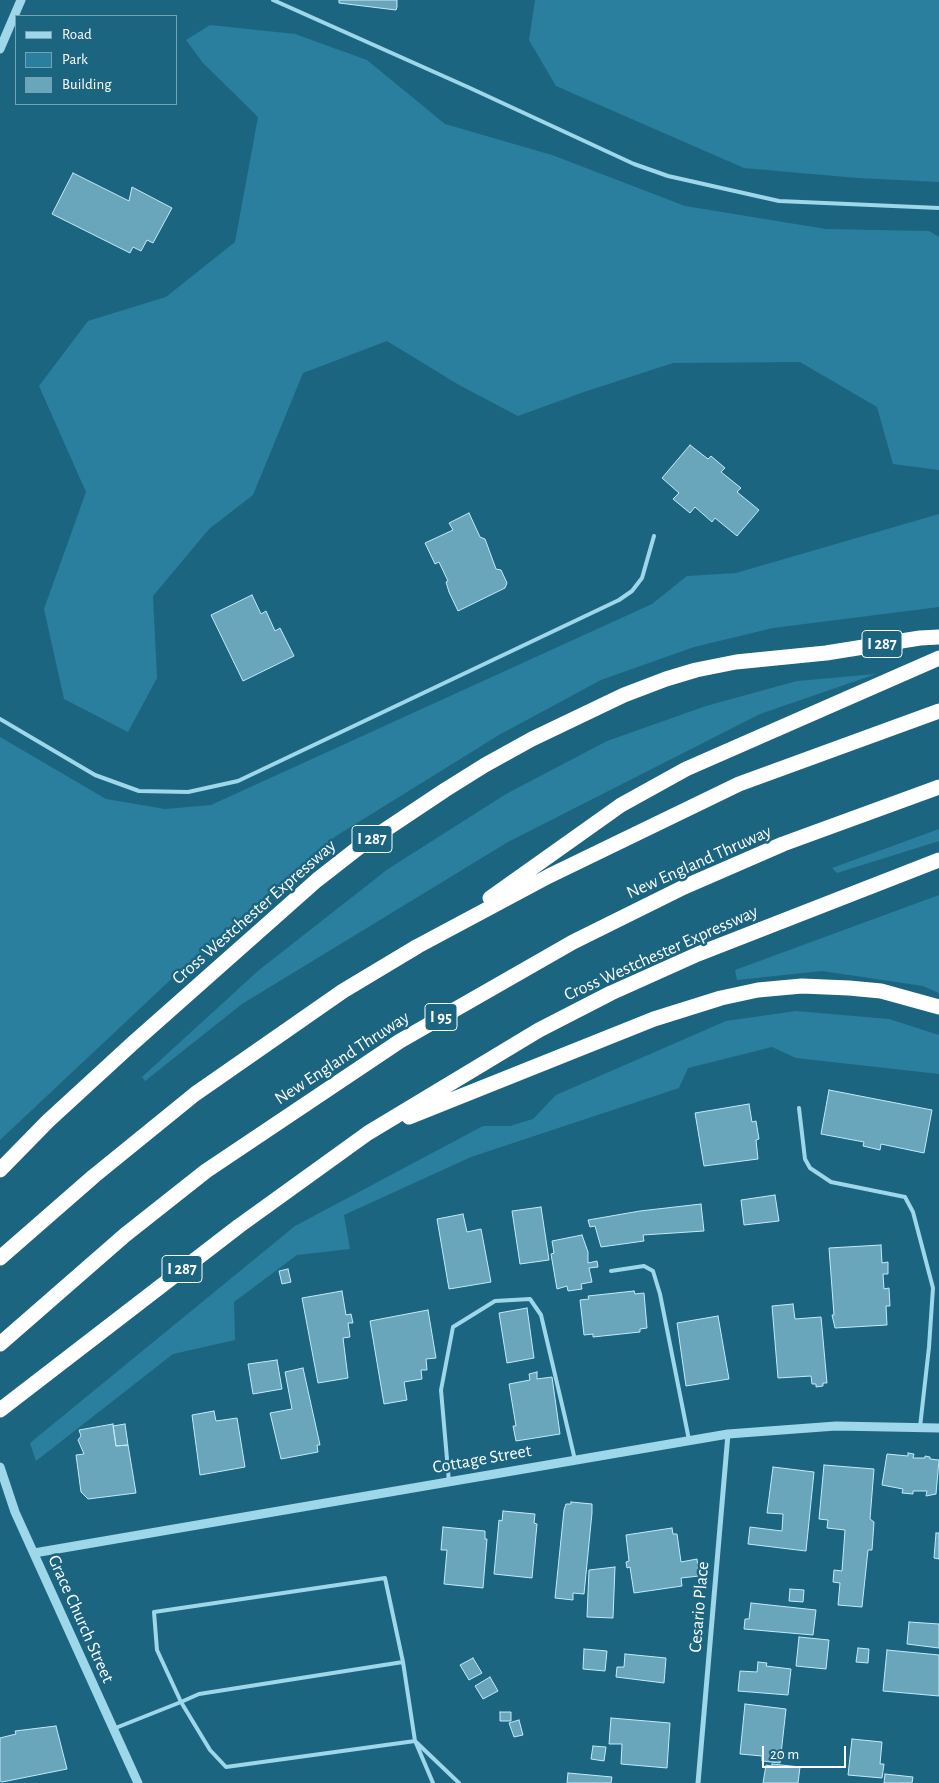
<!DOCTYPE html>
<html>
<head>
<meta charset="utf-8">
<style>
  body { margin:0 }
  #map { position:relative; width:939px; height:1783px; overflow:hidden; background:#1b6581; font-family:"Alegreya Sans",sans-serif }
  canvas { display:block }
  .legend { position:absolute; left:15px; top:15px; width:162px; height:90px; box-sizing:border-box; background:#1b6581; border:1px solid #76a3b3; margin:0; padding:6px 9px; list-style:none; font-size:15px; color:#fff }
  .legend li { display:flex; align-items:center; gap:10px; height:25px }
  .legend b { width:25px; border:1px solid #76a3b3 }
  .scale { position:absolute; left:762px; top:1746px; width:84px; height:22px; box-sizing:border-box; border:2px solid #fff; border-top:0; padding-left:6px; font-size:15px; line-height:18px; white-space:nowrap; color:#fff; -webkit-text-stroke:4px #1b6581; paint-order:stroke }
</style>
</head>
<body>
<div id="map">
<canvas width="939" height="1783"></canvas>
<ul class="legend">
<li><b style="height:6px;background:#9ed6ea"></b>Road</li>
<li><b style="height:14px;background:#2a7f9e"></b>Park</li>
<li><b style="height:14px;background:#69a6bc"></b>Building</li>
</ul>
<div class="scale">20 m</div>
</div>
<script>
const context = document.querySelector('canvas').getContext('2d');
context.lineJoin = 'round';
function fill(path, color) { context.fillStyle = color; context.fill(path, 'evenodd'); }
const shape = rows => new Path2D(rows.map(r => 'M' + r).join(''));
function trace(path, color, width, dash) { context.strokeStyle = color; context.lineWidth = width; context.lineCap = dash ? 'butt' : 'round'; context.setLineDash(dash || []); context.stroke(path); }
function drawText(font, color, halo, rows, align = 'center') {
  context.font = font + ' "Alegreya Sans",sans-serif'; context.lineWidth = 5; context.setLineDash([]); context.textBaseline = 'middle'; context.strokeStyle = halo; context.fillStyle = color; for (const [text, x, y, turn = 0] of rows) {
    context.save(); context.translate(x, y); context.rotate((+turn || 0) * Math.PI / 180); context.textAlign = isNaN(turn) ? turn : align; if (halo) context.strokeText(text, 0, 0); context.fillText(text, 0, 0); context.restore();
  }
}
const green = shape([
  [535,0,939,0,939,182,857,178,744,168,556,86,529,40],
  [210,25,295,34,367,60,445,124,552,155,685,206,826,229,929,231,939,237,939,470,893,464,877,407,800,362,673,363,584,392,518,416,459,385,387,341,303,373,253,495,209,529,153,596,157,678,128,732,64,699,44,609,86,492,39,386,88,321,166,297,235,242,258,117,203,63,186,40],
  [939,514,939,607,773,628,694,647,601,680,499,735,336,836,198,954,0,1140,0,737,106,799,165,809,211,805,652,604,687,576,736,573],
  [876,674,760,714,508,842,242,1004,145,1081,142,1077,259,970,388,869,506,794,607,741,706,706,797,681],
  [939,829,939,841,837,873,832,868],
  [939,895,939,993,923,986,822,971,737,980,735,970],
  [796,1011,889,1019,939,1035,939,1074,796,1058,772,1047,688,1068,679,1088,471,1157,344,1215,350,1249,297,1255,234,1302,235,1340,173,1354,36,1461,30,1443,295,1226,483,1126,510,1126,533,1119,556,1095,726,1021]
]);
const building = shape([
  [339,0,397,0,397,7,396,10,339,3,339,0],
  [73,173,129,201,132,187,172,208,153,243,147,240,141,251,133,247,130,253,52,214,73,173],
  [690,445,708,459,711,456,725,468,721,472,741,488,737,492,759,510,737,536,715,518,712,522,695,507,690,513,673,499,679,493,662,478,690,445],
  [469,513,480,537,485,539,496,569,501,570,507,583,505,588,458,611,449,592,446,582,448,581,439,562,435,564,425,543,453,530,449,523,469,513],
  [252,595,261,614,266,611,275,631,280,628,294,656,243,681,211,615,252,595],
  [829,1090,932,1110,924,1153,881,1144,880,1150,863,1146,864,1142,821,1134,829,1090],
  [749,1104,752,1122,756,1121,759,1139,756,1140,758,1159,704,1166,695,1113,749,1104],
  [775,1195,779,1221,744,1225,741,1200,775,1195],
  [701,1204,704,1231,643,1235,644,1241,601,1247,595,1226,590,1227,588,1220,640,1211,701,1204],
  [541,1207,549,1260,520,1264,512,1211,541,1207],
  [463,1214,467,1232,481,1229,491,1282,449,1289,437,1219,463,1214],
  [582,1235,588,1252,588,1263,597,1261,598,1267,589,1268,592,1282,581,1284,582,1289,568,1291,567,1286,557,1289,551,1254,554,1253,552,1241,582,1235],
  [881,1245,882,1263,888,1262,888,1274,883,1274,884,1289,889,1288,890,1306,886,1306,887,1325,835,1328,832,1315,834,1315,829,1248,881,1245],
  [288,1269,291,1282,282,1284,279,1271,288,1269],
  [342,1291,346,1315,351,1314,353,1323,348,1323,350,1337,343,1338,348,1378,318,1383,302,1298,342,1291],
  [634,1291,635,1294,644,1293,647,1328,640,1329,640,1332,593,1337,593,1334,584,1335,580,1300,589,1299,588,1296,634,1291],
  [793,1304,795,1319,821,1317,827,1383,823,1383,823,1386,816,1387,816,1384,812,1384,811,1376,778,1378,772,1306,793,1304],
  [527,1308,534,1358,507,1363,499,1313,527,1308],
  [428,1310,436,1358,426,1359,427,1370,421,1370,422,1379,404,1382,407,1400,384,1404,370,1321,428,1310],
  [718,1316,729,1379,686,1386,677,1323,718,1316],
  [277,1360,282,1389,253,1394,248,1364,277,1360],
  [303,1368,320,1445,317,1445,318,1452,281,1459,270,1413,292,1409,285,1372,303,1368],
  [537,1372,537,1379,552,1377,560,1434,516,1441,513,1426,516,1426,509,1384,530,1380,529,1374,537,1372],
  [214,1411,216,1421,237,1418,245,1467,200,1475,192,1415,214,1411],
  [113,1424,116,1446,128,1445,136,1493,88,1499,81,1492,76,1455,84,1454,78,1440,81,1436,79,1430,113,1424],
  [125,1424,128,1445,116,1446,113,1426,125,1424],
  [908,1453,914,1454,913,1458,925,1458,925,1456,930,1457,930,1459,939,1460,936,1494,926,1496,927,1491,913,1491,913,1494,902,1493,903,1489,882,1485,887,1454,908,1456,908,1453],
  [824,1465,874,1469,870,1519,874,1522,872,1550,868,1550,862,1607,838,1605,840,1583,833,1582,834,1570,842,1571,845,1530,827,1528,828,1520,819,1519,824,1465],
  [773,1467,814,1472,806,1551,748,1544,750,1527,782,1531,783,1514,767,1513,773,1467],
  [571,1502,592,1504,592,1513,584,1594,573,1593,573,1600,555,1598,564,1510,566,1504,571,1504,571,1502],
  [503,1511,535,1514,534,1523,537,1524,532,1578,494,1574,499,1520,502,1521,503,1511],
  [443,1527,485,1531,485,1539,487,1539,483,1588,444,1584,447,1550,441,1550,443,1527],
  [672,1528,673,1534,677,1534,681,1562,697,1559,699,1576,681,1578,682,1586,634,1593,630,1567,627,1568,626,1562,629,1561,626,1535,672,1528],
  [936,1533,939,1533,939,1559,934,1558,936,1533],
  [615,1567,613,1618,587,1617,589,1570,615,1567],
  [790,1589,804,1590,803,1602,789,1601,790,1589],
  [751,1603,816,1610,813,1635,744,1629,745,1619,749,1619,751,1603],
  [909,1622,939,1624,939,1648,907,1644,909,1622],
  [799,1637,829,1640,826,1669,796,1666,799,1637],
  [858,1648,869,1649,868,1663,856,1662,858,1648],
  [584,1649,607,1651,605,1671,583,1669,584,1649],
  [887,1650,939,1655,939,1696,883,1691,887,1650],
  [625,1654,666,1658,664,1683,616,1677,617,1667,624,1667,625,1654],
  [473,1658,482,1673,469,1680,460,1665,473,1658],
  [758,1662,767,1663,766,1666,791,1669,788,1695,738,1691,740,1671,757,1672,758,1662],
  [490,1677,498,1691,483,1699,475,1686,490,1677],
  [745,1704,786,1709,780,1763,762,1761,762,1756,740,1754,745,1704],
  [500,1712,511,1712,511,1721,500,1721,500,1712],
  [611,1718,670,1723,667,1768,621,1764,622,1744,609,1744,611,1718],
  [519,1720,523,1735,514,1737,509,1723,519,1720],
  [56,1726,67,1769,2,1782,0,1781,0,1738,16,1734,15,1731,56,1726],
  [852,1739,882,1742,880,1764,884,1764,882,1778,848,1775,852,1739],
  [593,1746,606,1747,604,1761,591,1759,593,1746],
  [772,1764,800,1767,798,1783,763,1783,766,1765,772,1766,772,1764],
  [568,1773,612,1777,611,1783,567,1783,568,1773],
  [885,1774,913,1777,912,1783,884,1783,885,1774]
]);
const service = shape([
  [273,0,470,88,634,164,668,176,779,201,939,208],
  [0,719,95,775,139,791,188,792,238,781,619,600,632,591,642,578,654,536],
  [799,1108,805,1159,810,1168,831,1182,905,1197,913,1212,933,1288,929,1347,920,1427],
  [611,1271,644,1266,653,1271,660,1294,689,1440],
  [449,1482,441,1390,453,1327,495,1301,530,1299,541,1315,575,1460],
  [113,1729,181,1702,157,1650,154,1612,385,1578,403,1662,415,1741,226,1767,210,1750,181,1702,199,1694,403,1662],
  [415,1741,459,1783],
  [416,1743,433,1783]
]);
const minor = shape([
  [698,1783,728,1434]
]);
const tertiary = shape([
  [0,49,21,0],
  [0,1467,15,1512,138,1783],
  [34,1553,728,1434,836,1426,939,1428]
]);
const motorway = shape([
  [490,898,621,805,686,769,939,658],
  [409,1117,654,1019,721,998,758,990,802,986,849,988,881,991,939,1007],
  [0,1170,48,1121,133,1043,317,880,358,848,445,790,485,765,532,739,624,695,666,679,696,670,736,662,826,653,920,638,939,637],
  [0,1258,94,1176,195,1094,343,991,418,946,549,876,739,784,939,711],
  [0,1344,125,1235,206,1171,400,1041,573,942,684,887,783,844,939,787],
  [0,1410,239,1226,368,1133,539,1030,611,993,698,954,939,860]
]);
const shields = [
  [882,644,40],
  [372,839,40],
  [441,1017,32],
  [182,1269,40]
];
const shieldNames = [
  ["I 287",882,644],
  ["I 287",372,839],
  ["I 95",441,1017],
  ["I 287",182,1269]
];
const streetNames = [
  ["New England Thruway",699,862,-24],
  ["Cross Westchester Expressway",254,912,-41],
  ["Cross Westchester Expressway",661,953,-24],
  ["New England Thruway",342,1058,-33],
  ["Cottage Street",482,1459,-10],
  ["Cesario Place",699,1607,-85],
  ["Grace Church Street",81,1619,66]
];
fill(green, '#2a7f9e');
fill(building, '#69a6bc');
trace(building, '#c3eaf8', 1);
trace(service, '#9ed6ea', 4);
trace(minor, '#9ed6ea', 5);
trace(tertiary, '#9ed6ea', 9);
trace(motorway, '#fff', 15);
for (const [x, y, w] of shields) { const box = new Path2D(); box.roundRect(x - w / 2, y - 13.5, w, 27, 4); context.fillStyle = '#1b6581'; context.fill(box); trace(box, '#fff', 1); }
drawText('bold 16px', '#fff', null, shieldNames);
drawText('18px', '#fff', '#1b6581', streetNames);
</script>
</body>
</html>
